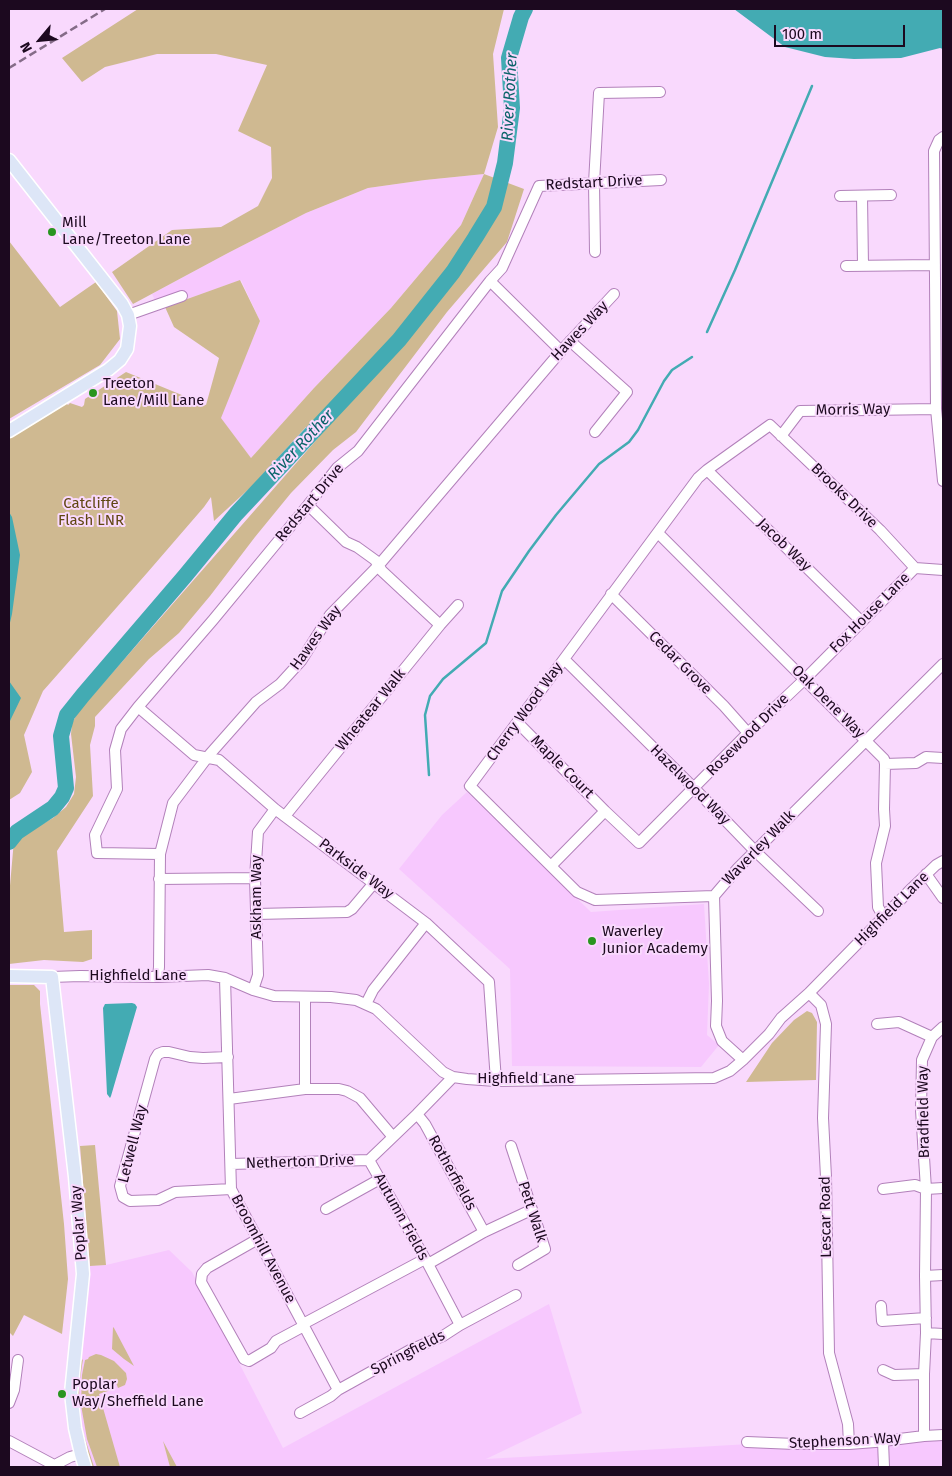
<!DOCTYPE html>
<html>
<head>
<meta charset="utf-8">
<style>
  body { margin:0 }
  #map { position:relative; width:952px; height:1476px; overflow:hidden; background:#f9d9fd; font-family:"Fira Sans",sans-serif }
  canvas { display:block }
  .frame { position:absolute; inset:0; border:10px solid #1c091f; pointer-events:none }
  .north { position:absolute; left:15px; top:15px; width:50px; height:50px; -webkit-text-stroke:4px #f9d9fd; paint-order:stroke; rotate:242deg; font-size:14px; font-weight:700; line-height:20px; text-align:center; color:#1c091f }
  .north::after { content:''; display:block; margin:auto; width:18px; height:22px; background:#1c091f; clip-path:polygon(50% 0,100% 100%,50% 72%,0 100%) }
  .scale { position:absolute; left:774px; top:25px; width:131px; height:22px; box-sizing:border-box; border:2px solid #1c091f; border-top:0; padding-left:6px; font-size:15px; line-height:18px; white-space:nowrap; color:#1c091f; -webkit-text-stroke:4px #f9d9fd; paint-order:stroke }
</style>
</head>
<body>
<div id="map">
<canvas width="952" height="1476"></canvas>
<div class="frame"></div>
<div class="north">N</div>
<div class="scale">100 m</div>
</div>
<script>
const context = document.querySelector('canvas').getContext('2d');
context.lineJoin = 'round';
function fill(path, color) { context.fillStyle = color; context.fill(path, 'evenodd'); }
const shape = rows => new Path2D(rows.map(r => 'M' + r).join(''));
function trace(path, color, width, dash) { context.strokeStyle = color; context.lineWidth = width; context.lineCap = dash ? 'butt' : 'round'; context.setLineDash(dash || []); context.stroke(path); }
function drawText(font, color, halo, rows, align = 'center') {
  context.font = font + ' "Fira Sans",sans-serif'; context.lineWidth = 4; context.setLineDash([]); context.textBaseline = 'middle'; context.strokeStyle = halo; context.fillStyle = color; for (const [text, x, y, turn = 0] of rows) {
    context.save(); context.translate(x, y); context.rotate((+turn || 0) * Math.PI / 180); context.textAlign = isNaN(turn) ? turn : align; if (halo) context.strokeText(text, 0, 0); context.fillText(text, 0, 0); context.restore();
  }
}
const built = shape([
  [484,174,461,225,391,308,314,388,251,458,220,418,260,321,241,280,159,309,152,294,228,253,306,213,368,188,425,180],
  [467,792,591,912,704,904,709,984,707,1035,719,1045,701,1067,512,1066,510,969,399,869,442,815],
  [169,1250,192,1272,283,1448,549,1304,582,1413,486,1459,943,1433,943,1467,91,1467,77,1408,80,1362,90,1266,106,1265]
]);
const green = shape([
  [138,9,504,9,493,54,498,127,484,174,524,189,507,242,447,312,356,432,333,450,291,493,255,537,210,596,179,633,149,659,95,717,95,726,90,745,93,796,57,851,64,932,92,930,92,959,83,962,44,960,9,964,9,897,14,840,53,818,66,807,74,794,76,777,71,734,72,723,78,712,319,437,306,427,252,486,214,521,211,497,204,507,147,573,43,691,24,735,32,772,20,793,9,800,9,438,66,403,68,405,70,403,82,407,84,405,85,399,126,372,206,405,219,358,174,327,165,307,240,280,260,321,221,418,251,458,314,388,391,308,461,225,484,174,425,180,368,188,306,213,228,253,133,304,112,272,172,230,221,227,258,206,272,178,271,147,238,131,267,65,216,54,157,54,105,67,82,82,62,58],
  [9,241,60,307,96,282,117,311,120,339,100,365,9,419],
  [9,985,34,985,40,991,40,1004,64,1224,68,1279,62,1334,24,1315,13,1336,9,1332],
  [807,1011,812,1013,817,1022,816,1080,746,1082,772,1043,794,1020],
  [95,1145,106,1265,90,1266,80,1146],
  [113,1327,114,1328,134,1366,124,1359,112,1349],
  [96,1354,101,1355,114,1361,126,1373,127,1379,125,1385,118,1388,115,1380,112,1380,114,1389,99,1394,120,1467,97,1467,87,1439,81,1405,82,1375,85,1360,88,1359,89,1357],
  [83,1359,79,1386,80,1415,82,1429,94,1467,91,1467,82,1439,76,1390,79,1364],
  [163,1441,177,1467,170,1467]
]);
const water = shape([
  [734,9,943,9,943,49,940,48,901,58,854,59,825,57,785,47],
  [9,512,12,517,20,555,12,614,9,627],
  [9,681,21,698,9,723],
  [132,1003,135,1004,137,1007,111,1096,110,1098,107,1094,103,1008,105,1004]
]);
const stream = shape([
  [707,332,735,270,812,86],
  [429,775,425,715,430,696,443,679,486,643,502,591,529,551,556,515,599,464,629,442,638,430,664,381,672,370,692,357]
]);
const river = shape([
  [9,842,17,832,53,808,62,797,66,788,61,736,67,715,83,695,185,576,236,514,399,340,453,272,475,238,494,207,505,163,512,108,509,58,521,17,525,9]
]);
const minor = shape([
  [943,137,939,140,934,151,936,409,943,481],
  [840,196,891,195],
  [862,196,863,266],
  [595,252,594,183,599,93,660,92],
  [846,266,935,265],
  [490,281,561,351],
  [128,315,182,296],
  [570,341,627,392,595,432],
  [781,436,800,411,936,409],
  [707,470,861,621],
  [308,505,346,542,357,547,375,560,382,571,440,625],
  [658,533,884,759,885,764,884,809,885,826,876,863,878,907,883,916],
  [611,594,724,706,748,733],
  [564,659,694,788,755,851,818,911],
  [138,707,194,755,219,760,275,809,426,923,489,982,496,1081],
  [518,723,605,811,639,843,748,733,805,679,915,568,943,570],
  [885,764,916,763,926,757,943,758],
  [285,816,440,625,458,605],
  [160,854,97,853,95,835,117,789,115,750,121,729,138,707,213,620,308,505,337,468,358,451,490,281,502,268,539,186,661,180],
  [551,866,605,811],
  [926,874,943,898],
  [159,879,255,878],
  [714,896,595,900,577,892,470,786,698,478,707,470,770,425,880,530,915,568],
  [256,914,347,912,352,909,374,883],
  [52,977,80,976,158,977,208,975,225,978,253,990,274,996,331,997,356,1000,376,1009,443,1072,453,1077,467,1079,496,1081,714,1078,730,1071,743,1060,769,1034,781,1018,809,993,912,888,936,865,943,861],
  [158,977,159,967,160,854,173,803,210,754,256,702,280,684,301,661,330,615,378,566,561,351,614,294],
  [225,978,231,1189,338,1390],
  [253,990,258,975,255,878,258,832,275,809],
  [809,993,821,1005,826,1024,823,1118,826,1177,829,1353,848,1424,849,1444],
  [366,1004,373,990,426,923],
  [877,1024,899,1022,932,1037],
  [228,1057,203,1058,190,1057,169,1052,163,1052,158,1054,155,1059,120,1186,123,1197,130,1201,158,1200,175,1192,231,1189],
  [743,1060,722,1041,716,1026,717,1001,714,896,738,868,943,664],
  [453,1077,417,1114,369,1160,428,1264,460,1325],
  [305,1089,305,997],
  [229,1099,305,1089,339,1089,347,1091,360,1098,393,1137],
  [417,1114,425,1124,484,1232],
  [511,1146,545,1249,518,1265],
  [231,1164,369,1160],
  [883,1189,915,1185,926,1189,943,1188],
  [326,1209,380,1179],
  [258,1239,207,1268,202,1274,201,1282,244,1359,249,1361,271,1348,276,1341,304,1326],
  [428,1264,484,1232,531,1210],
  [925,1276,943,1275],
  [881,1306,882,1321,926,1318],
  [303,1324,425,1259],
  [926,1333,943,1334],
  [883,1370,894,1375,924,1374],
  [9,1403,14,1390,18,1360],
  [300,1413,331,1396,338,1390,410,1350,443,1336,460,1325,516,1295],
  [924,1436,924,1374,926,1333,925,1276,926,1189,921,1110,922,1060,932,1037,943,1027],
  [9,1441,54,1465],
  [883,1441,884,1467],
  [747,1442,795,1444,849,1444,875,1442,924,1436,943,1435],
  [51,1467,70,1457,81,1454]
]);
const major = shape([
  [9,160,122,304,128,315,130,326,127,349,120,360,108,370,9,431],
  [9,976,52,977,75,1177,83,1274,71,1393,75,1428,81,1454,85,1467]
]);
const rail = shape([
  [9,68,105,9]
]);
const markers = [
  [52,232,5,"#28951f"],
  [93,393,5,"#28951f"],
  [592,941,5,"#28951f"],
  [62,1394,5,"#28951f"]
];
const streetNames = [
  ["Redstart Drive",594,183,-3],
  ["Hawes Way",580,331,-47],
  ["Morris Way",853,410,-1],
  ["Brooks Drive",844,496,44],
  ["Redstart Drive",310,503,-50],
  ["Jacob Way",784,545,44],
  ["Fox House Lane",870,613,-45],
  ["Hawes Way",316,638,-54],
  ["Cedar Grove",680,663,45],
  ["Oak Dene Way",828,702,45],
  ["Wheatear Walk",371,710,-51],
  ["Cherry Wood Way",525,712,-54],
  ["Rosewood Drive",748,735,-45],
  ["Maple Court",562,767,45],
  ["Hazelwood Way",690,785,45],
  ["Waverley Walk",759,848,-46],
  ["Parkside Way",356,869,37],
  ["Askham Way",257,897,-90],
  ["Highfield Lane",892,909,-45],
  ["Highfield Lane",138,976],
  ["Highfield Lane",526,1079],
  ["Bradfield Way",924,1112,-91],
  ["Letwell Way",133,1144,-76],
  ["Netherton Drive",300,1162,-2],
  ["Rotherfields",452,1173,61],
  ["Pett Walk",532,1212,72],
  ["Autumn Fields",401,1217,61],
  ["Lescar Road",826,1217,-91],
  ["Poplar Way",79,1223,-94],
  ["Broomhill Avenue",263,1249,62],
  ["Springfields",408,1353,-27],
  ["Stephenson Way",845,1441,-3]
];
const poiNames = [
  ["Mill",62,223],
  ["Lane/Treeton Lane",62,240],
  ["Treeton",103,384],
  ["Lane/Mill Lane",103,401],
  ["Waverley",602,932],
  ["Junior Academy",602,949],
  ["Poplar",72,1385],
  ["Way/Sheffield Lane",72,1402]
];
const parkNames = [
  ["Catcliffe",91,504],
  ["Flash LNR",91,521]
];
const waterNames = [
  ["River Rother",510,97,-87],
  ["River Rother",301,445,-47]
];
fill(built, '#f7c8fe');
fill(green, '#cfb991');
fill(water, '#43abb3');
trace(stream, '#43abb3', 2.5);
trace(river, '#43abb3', 16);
trace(minor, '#b281ba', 12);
trace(major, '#fff', 15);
trace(minor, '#fff', 10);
trace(major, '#dde6f7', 12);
trace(rail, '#856c88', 2.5, [8, 4]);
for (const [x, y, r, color] of markers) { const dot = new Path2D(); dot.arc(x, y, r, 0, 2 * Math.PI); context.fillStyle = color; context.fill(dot); trace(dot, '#f9d9fd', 2); }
drawText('15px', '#1c091f', '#f9d9fd', streetNames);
drawText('15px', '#1c091f', '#f9d9fd', poiNames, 'left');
drawText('15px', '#604713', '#f9d9fd', parkNames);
drawText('italic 16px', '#0a6369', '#f9d9fd', waterNames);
</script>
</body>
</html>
